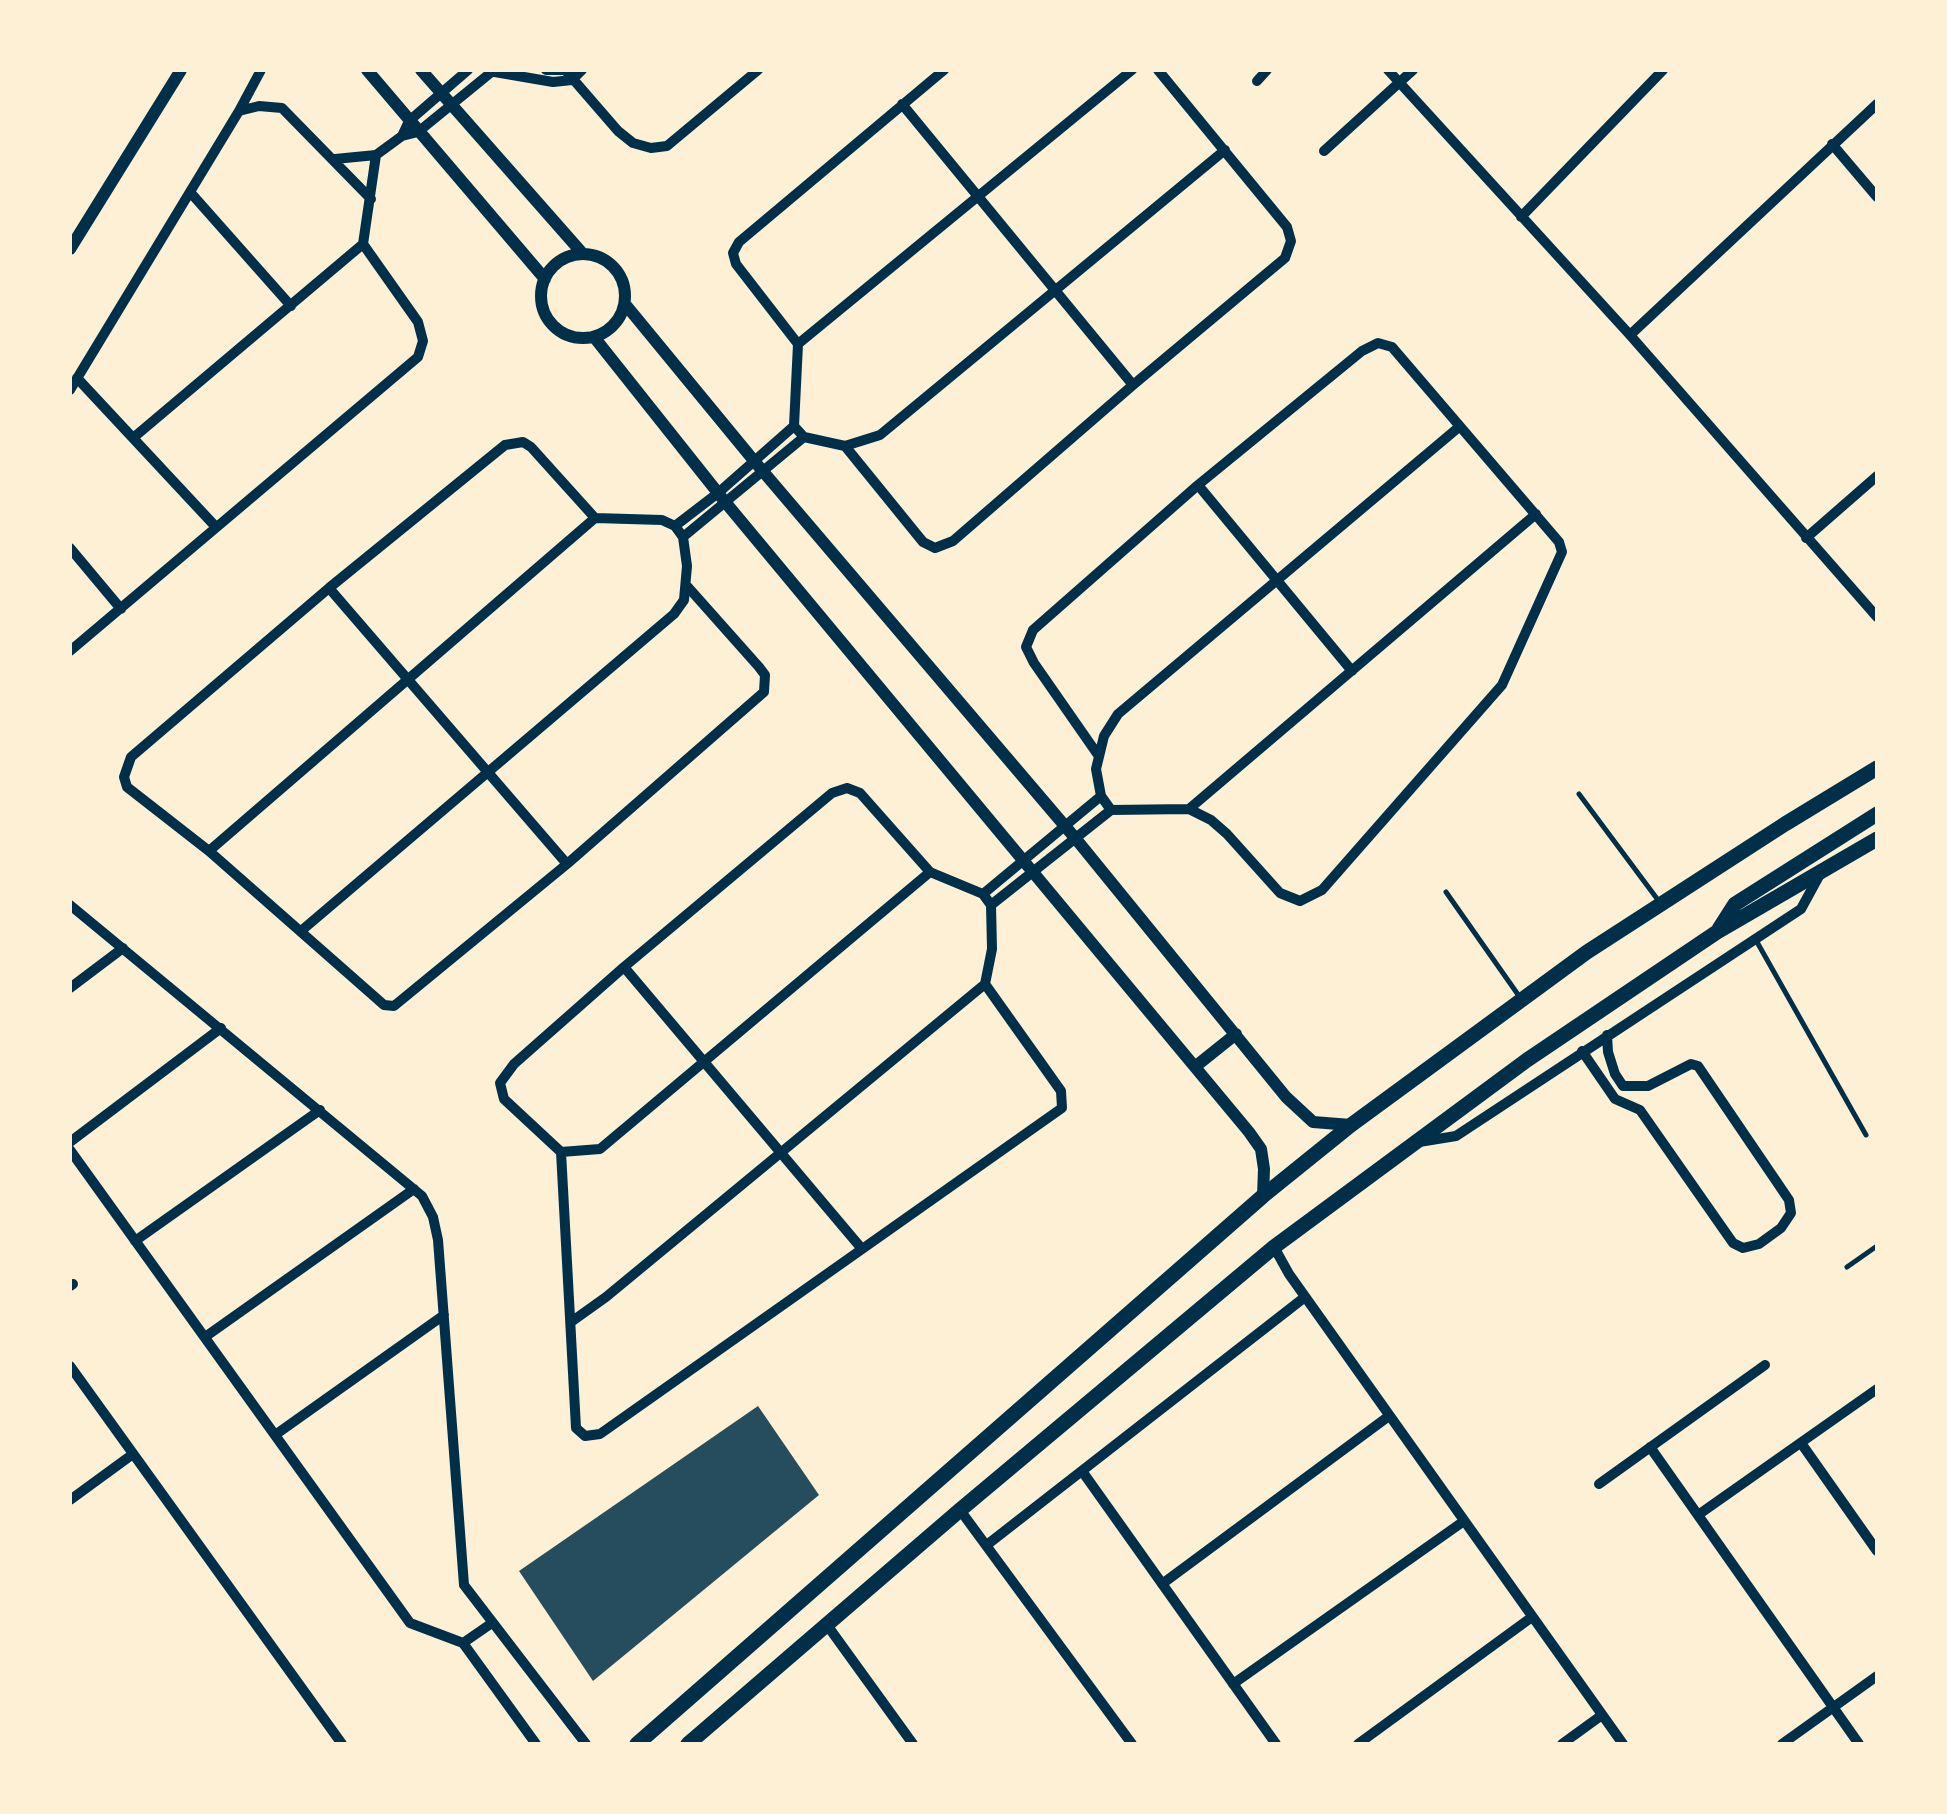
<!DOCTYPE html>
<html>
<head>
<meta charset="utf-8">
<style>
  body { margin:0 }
  #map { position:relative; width:1947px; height:1814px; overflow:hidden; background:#fdf0d5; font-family:"Sofia Sans Condensed",sans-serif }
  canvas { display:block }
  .frame { position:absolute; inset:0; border:72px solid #fdf0d5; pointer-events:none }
</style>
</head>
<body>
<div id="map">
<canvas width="1947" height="1814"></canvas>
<div class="frame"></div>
</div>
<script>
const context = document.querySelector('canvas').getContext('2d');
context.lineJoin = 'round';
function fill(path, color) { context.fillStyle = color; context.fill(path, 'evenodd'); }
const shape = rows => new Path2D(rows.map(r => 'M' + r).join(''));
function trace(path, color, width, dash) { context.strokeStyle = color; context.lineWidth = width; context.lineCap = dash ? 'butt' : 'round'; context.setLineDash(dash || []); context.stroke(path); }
const building = shape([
  [758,1406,819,1495,593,1681,519,1571]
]);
const service = shape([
  [1579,794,1658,900],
  [1446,892,1519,996],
  [1757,942,1866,1135],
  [1847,1267,1877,1246]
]);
const minor = shape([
  [546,70,569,70],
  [1388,70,1630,335,1877,617],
  [489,71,553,82,572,80,582,70],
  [566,71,618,131,633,143,651,148,667,146,758,70],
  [1257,81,1267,70],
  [902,104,1133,385],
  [239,111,259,106,282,108,371,199],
  [402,136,409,121,468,70],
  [1832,144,1877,197],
  [1324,151,1413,70],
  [335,159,376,155,402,136,418,132,494,70],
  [190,192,291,306],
  [1521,217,1663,70],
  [1630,335,1877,104],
  [798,344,736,264,733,253,739,242,944,70],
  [77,378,215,526],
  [70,390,239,111,261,70],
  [804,437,794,426,798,344,1132,70],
  [804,437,845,446,880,435,1225,150],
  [133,438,363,244,376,155],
  [845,446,923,542,935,548,953,541,1133,385,1285,258,1291,241,1287,227,1158,70],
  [1198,485,1352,671],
  [595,518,531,447,523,442,505,445,329,588,131,757,124,777,127,787,209,851,384,1005,394,1006,567,864,764,692,765,675,759,667,687,586],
  [595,518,662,520,675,526],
  [675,526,718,493,794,426],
  [683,537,804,437],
  [1806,538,1877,476],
  [70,548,121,609],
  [329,588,567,864],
  [70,651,418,357,423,341,418,322,363,244],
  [847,788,860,793,930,872,983,894,991,905,992,949,985,984,1061,1091,1062,1108,600,1434,585,1436,576,1428,561,1152,504,1099,500,1083,514,1064,624,967,832,793,847,788],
  [1189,809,1536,514],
  [1111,810,1101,796,1096,769,1104,736,1118,714,1459,427],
  [209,851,595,518],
  [983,894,1101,796],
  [70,905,422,1196,433,1217,438,1240,464,1585,586,1744],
  [991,905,1111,810,1189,809,1211,820,1227,834,1280,893,1300,901,1322,890,1502,685,1562,552,1559,542,1392,347,1378,343,1362,351,1198,485,1033,630,1026,647,1034,663,1098,755],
  [301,931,674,614,684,600,687,566,683,537,675,526],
  [624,967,862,1249],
  [70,988,123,948],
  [1582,1051,1615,1099,1640,1110,1733,1243,1743,1248,1759,1244,1781,1228,1791,1213,1789,1200,1698,1066,1691,1064,1648,1086,1623,1086,1615,1074,1608,1052,1607,1035],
  [70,1142,221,1028],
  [1419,1142,1456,1136,1801,909,1819,876],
  [70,1150,410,1623,463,1643,536,1744],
  [561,1152,600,1149,930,872],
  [135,1241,320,1110],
  [1274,1247,1289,1274,1623,1744],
  [70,1286,73,1284],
  [571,1322,606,1297,985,984],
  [205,1337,414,1189],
  [70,1366,342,1744],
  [275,1435,444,1315],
  [1801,1443,1877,1551],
  [1650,1447,1859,1744],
  [1082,1471,1276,1744],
  [1599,1484,1765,1365],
  [70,1500,133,1454],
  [960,1510,1132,1744],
  [1698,1515,1877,1389],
  [988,1544,1305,1297],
  [1162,1584,1389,1416],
  [827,1625,913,1744],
  [463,1643,492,1623],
  [1233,1684,1464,1521],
  [1358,1744,1532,1617],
  [1562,1744,1602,1715],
  [1782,1744,1877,1676]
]);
const tertiary = shape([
  [367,70,545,279],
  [421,70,583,254],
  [70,249,181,70],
  '541 296a42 42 0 1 1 84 0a42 42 0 1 1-84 0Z',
  [625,304,755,462,1076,839,1286,1097,1313,1122,1351,1125],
  [594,337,726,503,1249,1132,1261,1149,1264,1169,1263,1196],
  [1196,1066,1236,1034]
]);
const primary = shape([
  [1719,929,1735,904,1877,814],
  [637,1744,1263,1196,1351,1125,1587,952,1785,824,1877,768],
  [688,1744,960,1510,1274,1247,1527,1060,1717,932,1877,839]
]);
fill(building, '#264d5e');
trace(service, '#003049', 5);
trace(minor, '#003049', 10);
trace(tertiary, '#003049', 12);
trace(primary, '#003049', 15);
</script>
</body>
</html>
